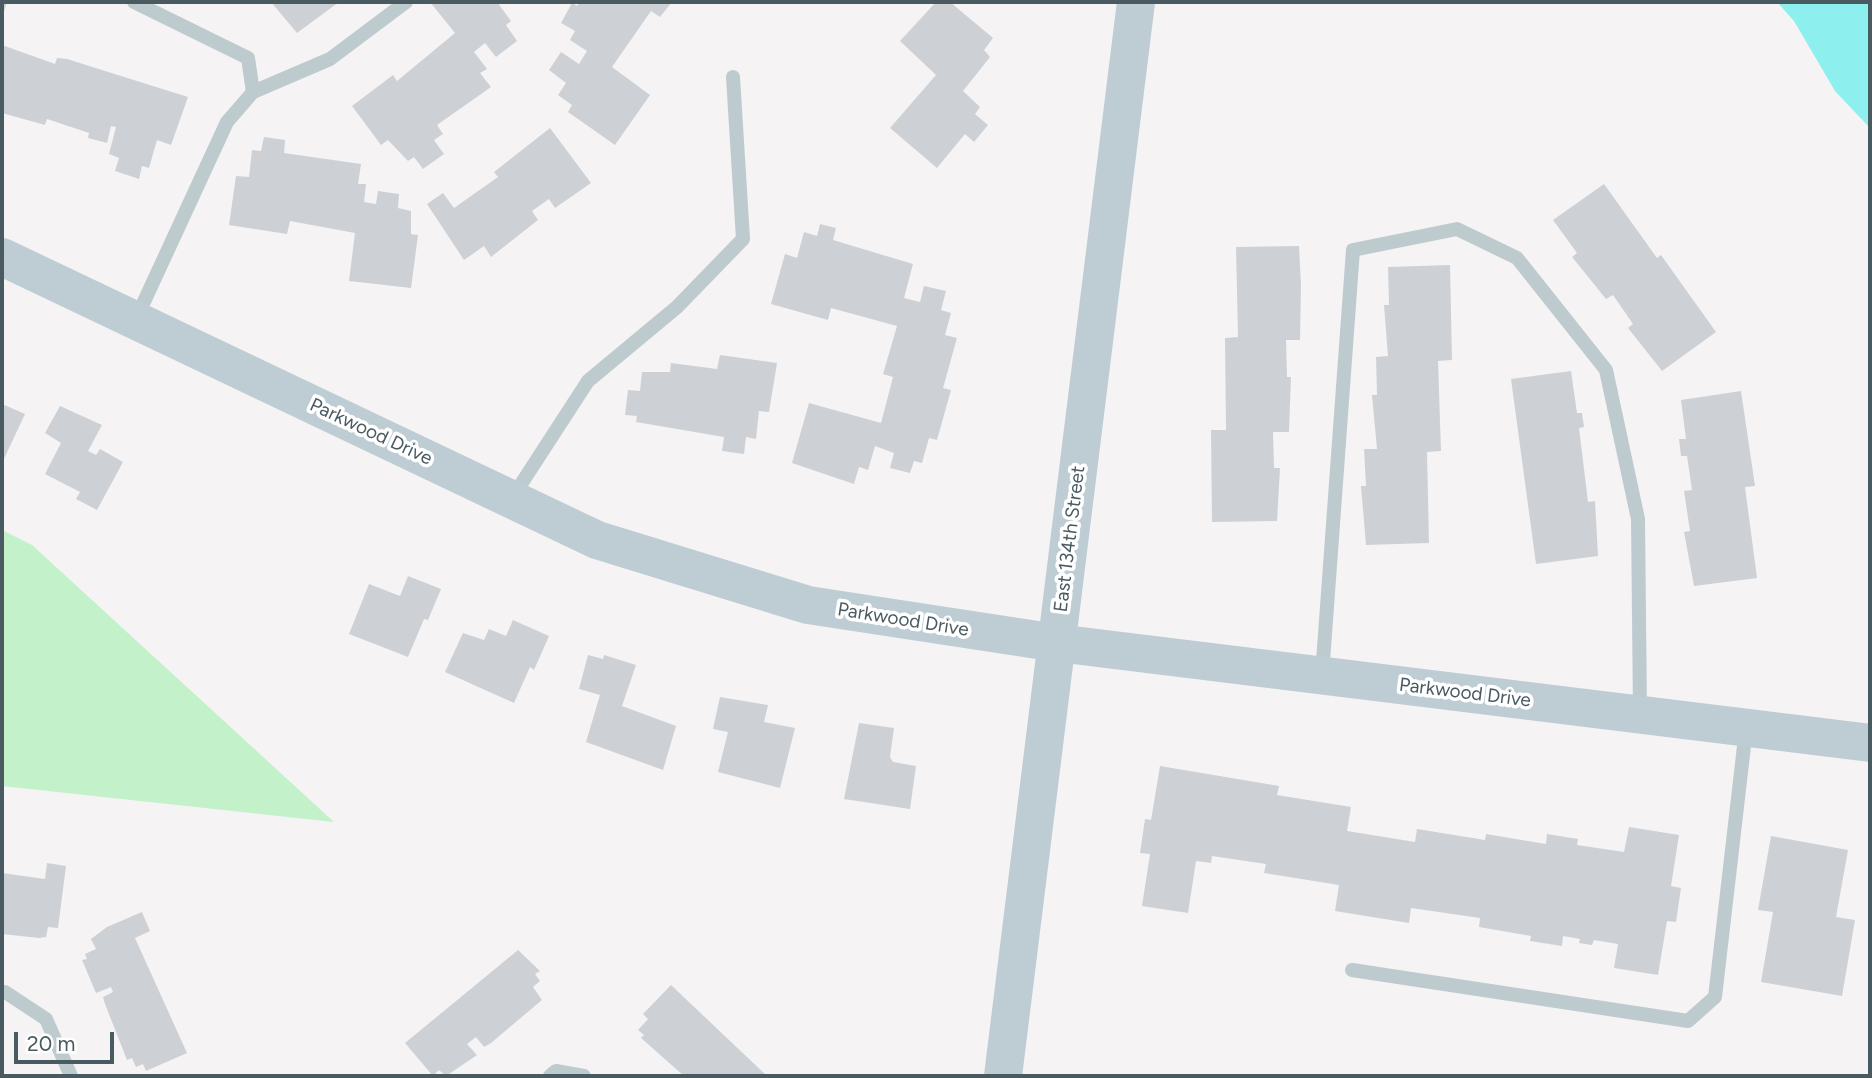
<!DOCTYPE html>
<html>
<head>
<meta charset="utf-8">
<style>
  body { margin:0 }
  #map { position:relative; width:1872px; height:1078px; overflow:hidden; background:#f5f3f3; font-family:Figtree,sans-serif }
  canvas { display:block }
  .frame { position:absolute; inset:0; border:4px solid #495b61; pointer-events:none }
  .scale { position:absolute; left:14px; top:1032px; width:100px; height:32px; box-sizing:border-box; border:4px solid #495b61; border-top:0; padding-left:9px; font-size:21px; line-height:24px; white-space:nowrap; color:#495b61; -webkit-text-stroke:5px #fff; paint-order:stroke }
</style>
</head>
<body>
<div id="map">
<canvas width="1872" height="1078"></canvas>
<div class="frame"></div>
<div class="scale">20 m</div>
</div>
<script>
const context = document.querySelector('canvas').getContext('2d');
context.lineJoin = 'round';
function fill(path, color) { context.fillStyle = color; context.fill(path, 'evenodd'); }
const shape = rows => new Path2D(rows.map(r => 'M' + r).join(''));
function trace(path, color, width, dash) { context.strokeStyle = color; context.lineWidth = width; context.lineCap = dash ? 'butt' : 'round'; context.setLineDash(dash || []); context.stroke(path); }
function drawText(font, color, halo, rows, align = 'center') {
  context.font = font + ' Figtree,sans-serif'; context.lineWidth = 7; context.setLineDash([]); context.textBaseline = 'middle'; context.strokeStyle = halo; context.fillStyle = color; for (const [text, x, y, turn = 0] of rows) {
    context.save(); context.translate(x, y); context.rotate((+turn || 0) * Math.PI / 180); context.textAlign = isNaN(turn) ? turn : align; if (halo) context.strokeText(text, 0, 0); context.fillText(text, 0, 0); context.restore();
  }
}
const green = shape([
  [2,530,32,545,334,822,2,786]
]);
const water = shape([
  [1777,2,1870,2,1870,128,1835,91,1794,21]
]);
const building = shape([
  [2,2,7,2,2,18],
  [271,2,339,2,297,33],
  [430,2,497,2,511,21,506,25,517,41,496,57,485,43,474,52,487,69,480,73,491,87,437,125,443,134,434,140,444,154,423,169,414,157,408,161,388,140,381,145,352,106,393,75,397,81,455,33],
  [580,2,672,2,660,17,651,11,612,67,650,95,615,145,568,112,572,105,558,95,566,83,549,70,561,52,579,64,587,51,570,40,575,31,561,23,572,3,577,6],
  [936,2,950,2,993,38,984,50,990,57,963,91,980,107,975,114,988,125,974,142,965,134,937,168,890,128,936,75,900,41],
  [2,45,55,64,57,58,67,59,188,97,171,145,157,140,149,168,142,166,139,179,115,171,119,158,109,154,116,127,111,126,107,143,88,138,89,133,47,119,45,125,2,113],
  [550,128,591,183,555,208,549,199,532,211,538,220,491,257,484,246,464,260,427,204,443,193,454,208,498,177,494,172],
  [264,137,285,140,284,153,361,164,358,184,366,184,364,202,376,204,378,191,399,194,398,208,411,211,411,234,418,235,411,288,349,281,355,233,290,221,287,234,229,225,236,176,249,177,252,150,261,151],
  [1604,184,1657,258,1661,255,1716,332,1662,371,1628,328,1633,324,1613,295,1606,299,1572,257,1577,253,1553,220],
  [820,224,836,228,833,240,913,264,904,298,920,302,924,286,946,291,941,310,951,313,945,335,957,338,943,388,951,390,937,440,929,438,922,463,914,461,910,473,890,468,894,453,875,446,868,470,859,467,854,484,792,463,809,403,881,423,893,377,883,374,897,326,831,308,828,320,771,304,785,254,797,258,804,232,817,236],
  [1299,246,1301,285,1300,340,1286,340,1287,377,1291,377,1289,432,1273,432,1274,468,1280,468,1277,521,1212,522,1211,430,1226,430,1225,338,1238,337,1236,247],
  [1450,265,1452,360,1438,361,1441,451,1427,452,1429,543,1366,545,1361,486,1366,486,1364,449,1377,449,1372,395,1377,395,1376,357,1388,356,1384,305,1389,305,1388,267],
  [720,355,777,363,769,412,759,411,756,439,746,437,744,454,722,451,724,437,636,422,637,416,625,415,628,390,640,391,642,372,670,372,671,363,717,369],
  [1571,371,1577,413,1582,413,1584,427,1579,428,1588,502,1595,501,1598,556,1536,564,1511,379],
  [1741,391,1755,486,1745,487,1757,578,1694,586,1684,532,1690,531,1684,491,1692,490,1687,456,1681,456,1679,439,1686,439,1681,400],
  [2,404,25,414,2,463],
  [60,406,102,425,88,451,96,455,100,449,123,462,97,510,76,499,80,492,45,474,61,443,45,433],
  [408,576,441,589,428,620,424,619,408,657,349,634,369,584,400,596],
  [513,620,549,636,534,670,530,667,514,703,445,672,463,633,484,640,489,629,506,636],
  [588,655,603,659,604,655,636,665,622,706,676,726,663,770,586,742,600,695,579,689],
  [720,697,768,705,764,722,795,728,780,788,718,772,728,732,713,729],
  [859,723,894,728,890,757,893,762,916,766,910,809,844,799],
  [1160,766,1279,786,1277,795,1351,807,1347,831,1415,842,1417,829,1485,840,1486,834,1546,844,1547,834,1578,839,1577,845,1624,852,1629,827,1679,835,1671,886,1681,888,1676,922,1667,921,1658,975,1614,968,1618,944,1594,940,1592,945,1579,943,1580,939,1563,936,1562,946,1530,941,1531,936,1479,927,1480,918,1411,908,1409,923,1335,911,1339,885,1264,873,1266,864,1212,856,1211,863,1196,861,1188,913,1142,906,1150,854,1140,853,1145,819,1151,820],
  [1771,836,1848,850,1836,917,1855,920,1842,996,1761,982,1773,912,1758,910],
  [47,863,66,866,58,928,48,927,46,937,39,938,2,934,2,873,45,879],
  [142,912,150,931,135,938,187,1053,146,1071,143,1064,136,1067,132,1058,127,1060,105,1004,103,997,113,992,111,987,96,993,82,960,87,959,85,954,96,949,91,939,107,927],
  [518,950,540,971,535,974,540,981,533,987,542,1000,491,1043,484,1047,476,1037,467,1044,477,1055,446,1076,439,1070,433,1076,405,1043],
  [671,985,767,1076,704,1076,701,1074,699,1076,684,1076,641,1038,644,1035,638,1030,648,1019,643,1014]
]);
const lane = shape([
  [134,2,248,58,253,92,227,122,136,319],
  [253,92,330,59,406,2],
  [512,498,588,381,677,307,743,239,733,77],
  [1322,675,1353,250,1457,229,1517,258,1606,370,1638,519,1640,713],
  [1352,970,1688,1021,1715,997,1746,729],
  [2,993,5,992,46,1019,71,1076],
  [550,1076,556,1071,584,1076]
]);
const secondary = shape([
  [2,257,597,540,808,605,1057,643,1870,743],
  [1003,1076,1136,2]
]);
const streetNames = [
  ["Parkwood Drive",371,432,25],
  ["East 134th Street",1070,539,-83],
  ["Parkwood Drive",903,620,9],
  ["Parkwood Drive",1465,693,7]
];
fill(green, '#c2f1ca');
fill(water, '#8eefef');
fill(building, '#cdd1d5');
trace(lane, '#bdcbcf', 14);
trace(secondary, '#becdd4', 38);
drawText('19px', '#495b61', '#fff', streetNames);
</script>
</body>
</html>
